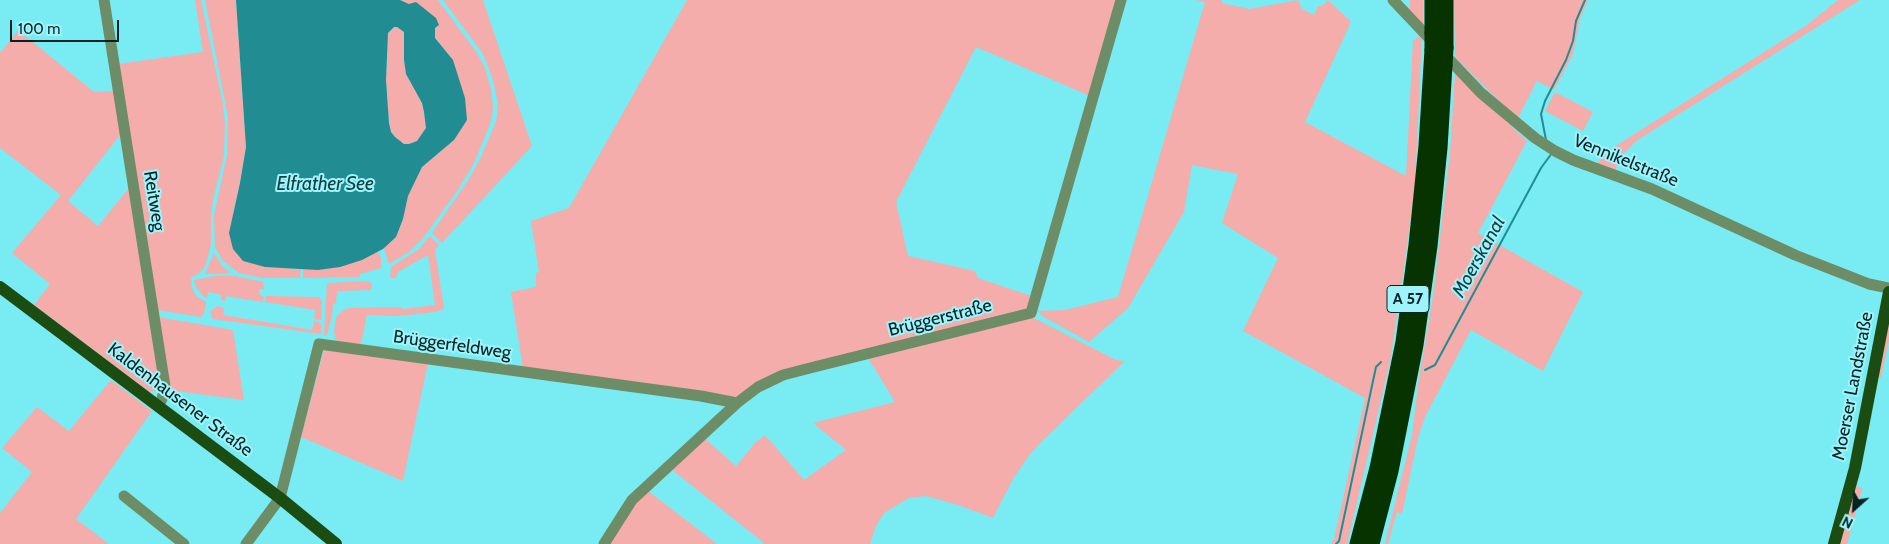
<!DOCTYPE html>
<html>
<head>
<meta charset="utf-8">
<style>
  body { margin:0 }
  #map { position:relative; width:1889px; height:544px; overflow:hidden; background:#79ebf2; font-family:Cabin,sans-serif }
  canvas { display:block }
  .north { position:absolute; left:1829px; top:484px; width:50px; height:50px; -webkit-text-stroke:4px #9ef4fa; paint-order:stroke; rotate:206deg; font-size:14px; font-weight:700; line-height:20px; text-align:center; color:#002426 }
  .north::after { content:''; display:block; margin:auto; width:18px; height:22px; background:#002426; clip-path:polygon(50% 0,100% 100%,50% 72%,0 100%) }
  .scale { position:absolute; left:10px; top:20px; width:109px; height:22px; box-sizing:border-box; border:2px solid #002426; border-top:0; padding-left:6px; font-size:15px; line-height:18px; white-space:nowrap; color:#002426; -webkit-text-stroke:4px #9ef4fa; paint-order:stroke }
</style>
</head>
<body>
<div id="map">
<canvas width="1889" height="544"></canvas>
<div class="north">N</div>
<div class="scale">100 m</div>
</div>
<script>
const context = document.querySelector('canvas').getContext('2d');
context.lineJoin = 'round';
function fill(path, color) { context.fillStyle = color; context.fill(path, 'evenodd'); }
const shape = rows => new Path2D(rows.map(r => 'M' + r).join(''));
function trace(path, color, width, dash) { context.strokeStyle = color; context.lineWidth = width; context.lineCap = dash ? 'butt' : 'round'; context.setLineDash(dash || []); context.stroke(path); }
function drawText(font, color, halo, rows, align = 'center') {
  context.font = font + ' Cabin,sans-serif'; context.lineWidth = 4; context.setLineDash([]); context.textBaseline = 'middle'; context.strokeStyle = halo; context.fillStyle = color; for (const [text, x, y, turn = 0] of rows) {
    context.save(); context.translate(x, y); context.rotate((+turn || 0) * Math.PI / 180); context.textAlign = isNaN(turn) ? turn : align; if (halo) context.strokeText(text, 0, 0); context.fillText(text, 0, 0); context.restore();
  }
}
const green = shape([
  [195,0,201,0,223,104,225,124,224,156,213,200,211,216,211,245,205,267,199,274,191,277,192,288,196,296,206,302,204,314,201,317,157,310,118,64,203,52],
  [205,0,236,0,246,147,240,183,233,213,265,267,301,269,300,278,262,278,239,273,223,261,215,247,214,215,227,155,228,117],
  [400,0,438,0,477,53,485,68,491,89,493,106,492,118,487,132,473,165,457,191,424,237,409,252,389,264,384,248,396,237,403,219,407,196,422,167,454,140,453,60,435,38,435,28,409,4],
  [443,0,483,0,532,146,442,243,432,233,469,179,480,159,496,122,498,103,493,80,483,54],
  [687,0,1118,0,1090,96,976,47,896,202,908,256,975,271,978,278,1034,297,1029,308,1017,314,783,372,736,400,523,368,511,292,536,287,536,273,539,272,531,221,569,208],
  [1196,0,1222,0,1222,3,1249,9,1298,0,1302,9,1314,15,1318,6,1322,6,1328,0,1351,22,1305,122,1406,176,1413,41,1422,34,1415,187,1403,275,1390,362,1347,544,1331,544,1334,539,1365,398,1243,331,1278,258,1222,223,1238,174,1192,165,1184,212,1128,308,1089,342,1044,317,1037,311,1065,310,1118,297,1205,2],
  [1410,0,1423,0,1423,27,1410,14],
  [1454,0,1588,0,1580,19,1573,54,1554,90,1537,81,1518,118,1510,112,1455,57],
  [1838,0,1860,0,1636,141,1623,154,1614,173,1596,165,1600,160,1614,147,1807,25],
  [394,27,397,27,404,32,404,60,406,74,422,103,424,112,426,128,417,141,409,144,404,144,395,137,391,132,389,123,386,80,388,33],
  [18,30,94,92,114,91,121,134,68,201,98,226,129,188,160,387,156,391,148,391,34,305,50,284,12,253,61,195,0,148,0,53],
  [1455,72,1527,141,1478,233,1583,292,1543,371,1471,330,1425,417,1418,438,1402,514,1397,512,1388,544,1385,544,1412,435,1418,385,1433,296,1450,152],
  [1555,92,1593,112,1583,131,1545,111],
  [430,236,439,245,435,250,444,309,435,312,397,316,367,315,360,348,344,346,335,339,334,331,336,317,343,310,350,308,386,307,400,307,403,309,435,305,428,255,398,272,396,278,390,278,391,267,419,249],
  [378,251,381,258,381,268,360,274,360,277,303,278,303,269,318,270,362,260],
  [214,253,223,267,231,273,205,274],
  [215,276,235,276,263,282,264,289,259,289,260,295,264,297,263,302,226,296,225,301,221,300,221,295,209,292,206,298,204,297,196,287,194,280],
  [369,281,372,284,371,290,337,291,336,303,333,304,332,316,328,331,326,336,324,336,327,283],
  [266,296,319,297,322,301,321,320,314,319,315,310,265,302],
  [217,306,224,308,223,315,312,330,314,321,321,323,321,334,213,319,210,312],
  [1889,310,1889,340,1881,378,1876,376],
  [158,317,233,330,244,400,168,390],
  [1032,317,1116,360,1125,361,1040,443,1028,457,1013,479,993,518,958,505,926,496,909,498,884,513,876,526,870,544,763,544,764,543,671,469,703,437,736,466,755,443,765,435,804,480,846,450,813,423,895,402,867,356],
  [324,350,428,363,403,481,301,437],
  [111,380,152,411,76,519,109,544,0,544,0,513,32,472,2,448,37,407,69,431],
  [1855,486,1862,488,1851,531,1847,544,1839,544],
  [648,491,717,544,607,544,633,504]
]);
const water = shape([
  [236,0,400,0,409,4,416,2,436,18,439,25,435,28,435,38,453,60,465,98,467,120,454,140,422,167,408,196,403,219,396,237,383,249,362,260,340,267,318,270,265,267,243,261,233,249,229,233,240,183,246,147],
  [394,27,397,27,404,32,404,60,406,74,422,103,424,112,426,128,417,141,409,144,404,144,395,137,391,132,389,123,386,80,388,33]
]);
const stream = shape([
  [1546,140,1541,114,1545,101,1566,60,1573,41,1576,21,1585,0],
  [1425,370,1435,365,1541,168,1552,153],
  [1336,544,1339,541,1376,367,1381,362]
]);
const minor = shape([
  [104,0,165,386,162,399,158,406],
  [1393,0,1481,93,1535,138,1555,151,1573,160,1652,189,1795,255,1869,284,1889,288],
  [124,496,184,544],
  [246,544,280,498,319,344,701,396,737,403],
  [604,544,632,500,737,403,758,387,783,375,810,368,1031,313,1121,0]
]);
const major = shape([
  [0,287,280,498,336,544],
  [1834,544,1855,468,1889,292]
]);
const highway = shape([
  [1432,33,1432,0],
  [1446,48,1446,0],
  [1357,544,1377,468,1403,342,1416,245,1426,146,1432,50],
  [1372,544,1391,471,1416,345,1430,246,1440,148,1445,65]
]);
const highwayBridge = shape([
  [1432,50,1432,33],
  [1445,65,1446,48]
]);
const shields = [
  [1408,299,42]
];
const shieldNames = [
  ["A 57",1408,299]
];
const streetNames = [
  ["Vennikelstraße",1626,161,22],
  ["Reitweg",154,201,81],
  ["Brüggerstraße",940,318,-14],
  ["Brüggerfeldweg",452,345,8],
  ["Moerser Landstraße",1853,386,-79],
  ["Kaldenhausener Straße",180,400,37]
];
const waterNames = [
  ["Elfrather See",325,184],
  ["Moerskanal",1479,257,-61]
];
fill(green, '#f4adab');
fill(water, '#218c92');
trace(stream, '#218c92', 2);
trace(minor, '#6c8d66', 11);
trace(major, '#1b4c11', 12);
trace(highway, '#073300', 15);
trace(highwayBridge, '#073300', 15);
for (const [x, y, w] of shields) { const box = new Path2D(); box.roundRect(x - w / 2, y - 13.5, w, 27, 4); context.fillStyle = '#9ef4fa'; context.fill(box); trace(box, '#002426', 1); }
drawText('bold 16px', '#002426', null, shieldNames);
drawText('18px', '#002426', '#9ef4fa', streetNames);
drawText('italic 19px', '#124042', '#9ef4fa', waterNames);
</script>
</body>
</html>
